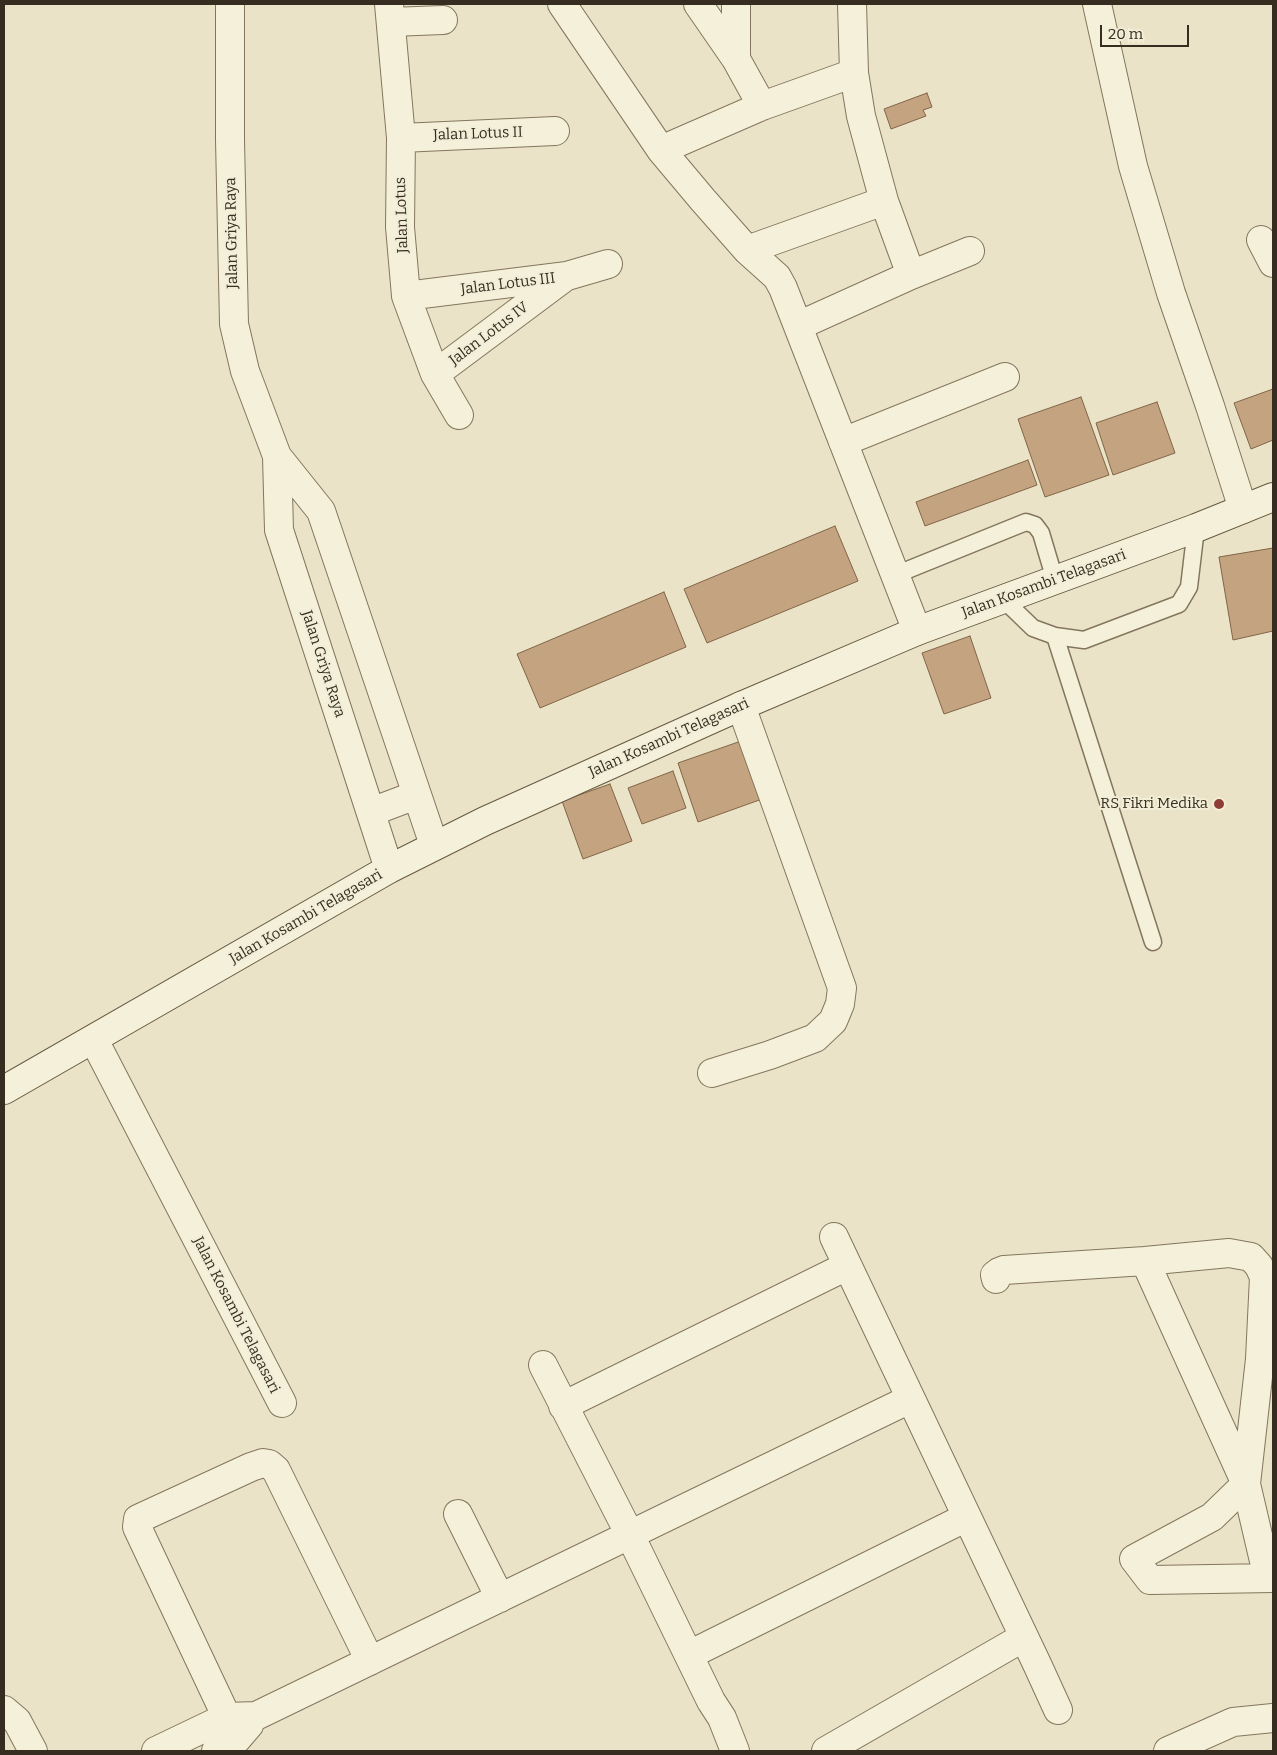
<!DOCTYPE html>
<html>
<head>
<meta charset="utf-8">
<style>
  body { margin:0 }
  #map { position:relative; width:1277px; height:1755px; overflow:hidden; background:#eae3c7; font-family:Bitter,serif }
  canvas { display:block }
  .frame { position:absolute; inset:0; border:5px solid #362d20; pointer-events:none }
  .scale { position:absolute; left:1100px; top:25px; width:89px; height:22px; box-sizing:border-box; border:2px solid #362d20; border-top:0; padding-left:6px; font-size:15px; line-height:18px; white-space:nowrap; color:#362d20; -webkit-text-stroke:4px #f2edd6; paint-order:stroke }
</style>
</head>
<body>
<div id="map">
<canvas width="1277" height="1755"></canvas>
<div class="frame"></div>
<div class="scale">20 m</div>
</div>
<script>
const context = document.querySelector('canvas').getContext('2d');
context.lineJoin = 'round';
function fill(path, color) { context.fillStyle = color; context.fill(path, 'evenodd'); }
const shape = rows => new Path2D(rows.map(r => 'M' + r).join(''));
function trace(path, color, width, dash) { context.strokeStyle = color; context.lineWidth = width; context.lineCap = dash ? 'butt' : 'round'; context.setLineDash(dash || []); context.stroke(path); }
function drawText(font, color, halo, rows, align = 'center') {
  context.font = font + ' Bitter,serif'; context.lineWidth = 4; context.setLineDash([]); context.textBaseline = 'middle'; context.strokeStyle = halo; context.fillStyle = color; for (const [text, x, y, turn = 0] of rows) {
    context.save(); context.translate(x, y); context.rotate((+turn || 0) * Math.PI / 180); context.textAlign = isNaN(turn) ? turn : align; if (halo) context.strokeText(text, 0, 0); context.fillText(text, 0, 0); context.restore();
  }
}
const building = shape([
  [927,93,932,107,923,110,926,116,891,129,884,109,927,93],
  [1273,389,1273,440,1251,449,1234,403,1273,389],
  [1081,397,1109,475,1045,497,1018,419,1081,397],
  [1157,402,1175,453,1113,475,1096,423,1157,402],
  [1028,460,1037,485,925,526,916,502,1028,460],
  [835,526,858,581,707,643,684,589,835,526],
  [1273,548,1273,631,1233,640,1219,557,1273,548],
  [664,592,686,647,540,708,517,654,664,592],
  [970,636,991,698,944,714,922,653,970,636],
  [744,740,765,798,698,822,678,763,744,740],
  [673,771,686,808,642,824,628,788,673,771],
  [610,784,632,841,583,859,562,801,610,784]
]);
const service = shape([
  [895,575,1026,522,1035,525,1041,533,1055,580],
  [1004,600,1033,628,1055,636,1084,640,1179,604,1189,587,1196,528],
  [1055,636,1153,942]
]);
const minor = shape([
  [389,4,401,138,400,227,406,296,435,374,459,415],
  [562,4,661,150,703,200,747,250,777,277,783,288,917,631],
  [698,4,736,59,762,106],
  [736,4,736,59],
  [852,4,854,73,861,116,884,201,911,275],
  [1097,4,1133,166,1171,293,1210,406,1243,509],
  [391,22,443,20],
  [401,138,555,131],
  [661,150,762,106,854,73],
  [1261,240,1273,263],
  [747,250,884,201],
  [406,296,567,276,608,264],
  [798,326,911,275,970,251],
  [435,374,565,277],
  [843,442,1005,377],
  [94,1040,282,1403],
  [712,1073,770,1055,815,1038,833,1021,840,1004,842,988,741,706],
  [834,1237,1037,1664,1058,1710],
  [1145,1261,1229,1253,1251,1257,1259,1266,1264,1277,1260,1359,1246,1484,1212,1517,1134,1559,1150,1580,1273,1578],
  [996,1279,995,1275,999,1272,1004,1270,1145,1261,1246,1484,1268,1578],
  [543,1365,630,1535,711,1701,722,1718,735,1751],
  [563,1406,847,1266],
  [458,1514,500,1598],
  [689,1655,967,1517],
  [4,1710,17,1721,33,1751],
  [237,1739,137,1527,138,1519,251,1467,263,1463,269,1464,276,1470,370,1661],
  [156,1751,227,1717,256,1716,910,1399],
  [216,1751,237,1739,249,1725],
  [826,1751,1024,1637],
  [1168,1751,1233,1722,1273,1718]
]);
const tertiary = shape([
  [230,4,230,140,234,324,245,371,277,456,321,511,434,845],
  [277,456,279,530,389,869],
  [371,812,416,795]
]);
const secondary = shape([
  [4,1090,389,869,485,821,741,706,917,631,1196,528,1273,497]
]);
const markers = [
  [1219,804,6,"#8d3d34"]
];
const streetNames = [
  ["Jalan Lotus II",478,134,-2],
  ["Jalan Lotus",402,215,-92],
  ["Jalan Griya Raya",232,233,-91],
  ["Jalan Lotus III",508,284,-7],
  ["Jalan Lotus IV",489,334,-37],
  ["Jalan Kosambi Telagasari",1044,584,-20],
  ["Jalan Griya Raya",323,664,72],
  ["Jalan Kosambi Telagasari",669,738,-24],
  ["Jalan Kosambi Telagasari",306,917,-30],
  ["Jalan Kosambi Telagasari",236,1315,63]
];
const poiNames = [
  ["RS Fikri Medika",1208,804]
];
fill(building, '#c4a480');
trace(building, '#816446', 1);
trace(service, '#84765e', 19);
trace(minor, '#84765e', 30);
trace(tertiary, '#84765e', 30);
trace(secondary, '#665841', 30);
trace(service, '#f5f0d9', 16);
trace(minor, '#f5f0d9', 28);
trace(tertiary, '#f5f0d9', 28);
trace(secondary, '#f5f0d9', 28);
for (const [x, y, r, color] of markers) { const dot = new Path2D(); dot.arc(x, y, r, 0, 2 * Math.PI); context.fillStyle = color; context.fill(dot); trace(dot, '#f2edd6', 2); }
drawText('15px', '#362d20', '#f2edd6', streetNames);
drawText('15px', '#362d20', '#f2edd6', poiNames, 'right');
</script>
</body>
</html>
